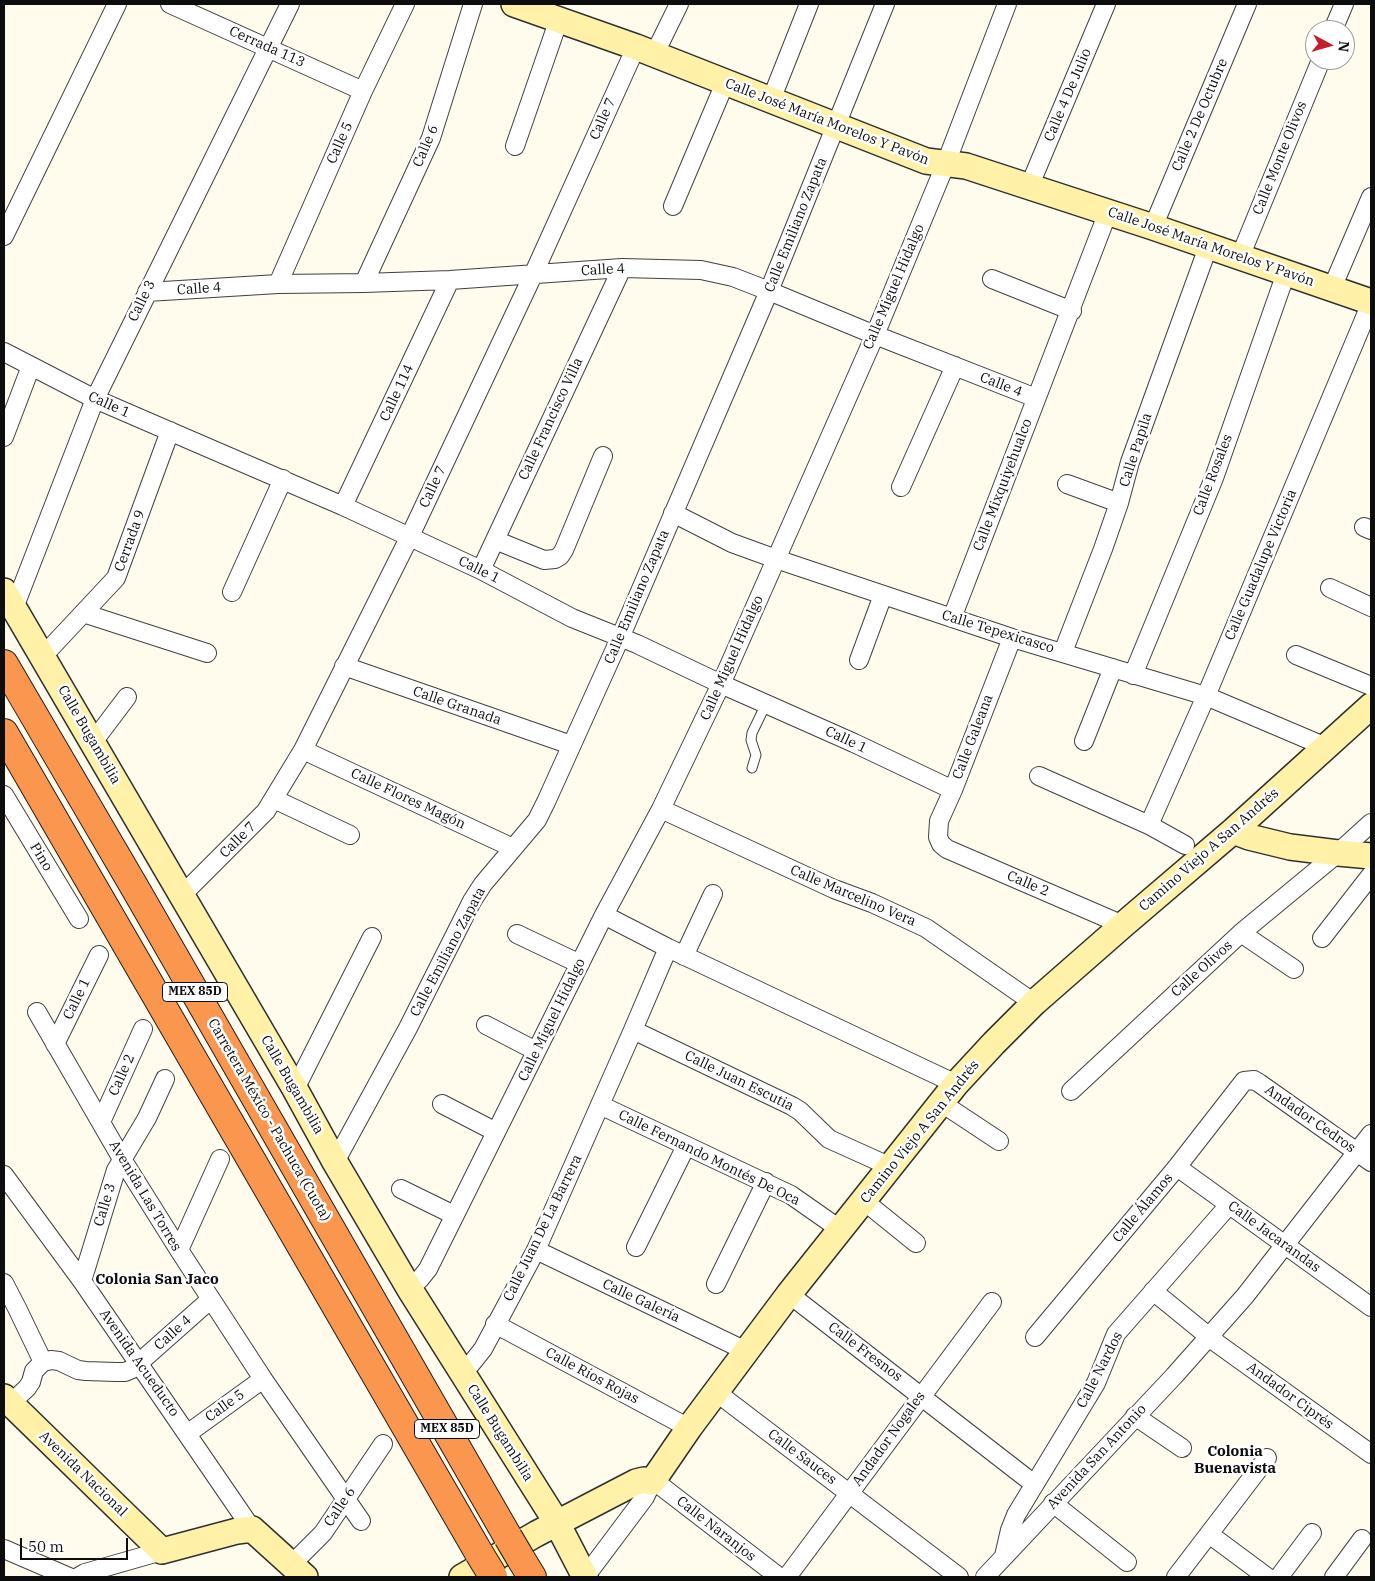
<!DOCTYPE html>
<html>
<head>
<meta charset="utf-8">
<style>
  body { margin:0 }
  #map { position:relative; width:1375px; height:1581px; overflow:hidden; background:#fffbed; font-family:"IBM Plex Serif",serif }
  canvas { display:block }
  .frame { position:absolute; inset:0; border:5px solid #0d0d0d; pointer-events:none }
  .north { position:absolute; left:1305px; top:20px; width:50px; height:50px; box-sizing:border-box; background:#fff; border:1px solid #9e9e9e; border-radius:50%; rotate:96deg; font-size:14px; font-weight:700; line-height:20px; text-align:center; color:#0d0d0d }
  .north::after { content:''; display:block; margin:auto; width:18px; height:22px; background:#c31f2d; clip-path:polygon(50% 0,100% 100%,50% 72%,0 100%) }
  .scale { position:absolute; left:20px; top:1538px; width:108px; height:22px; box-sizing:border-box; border:2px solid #0d0d0d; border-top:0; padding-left:6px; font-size:15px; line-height:18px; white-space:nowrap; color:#0d0d0d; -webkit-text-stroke:4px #fff; paint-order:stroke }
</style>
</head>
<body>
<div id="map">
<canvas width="1375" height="1581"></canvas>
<div class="frame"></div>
<div class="north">N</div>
<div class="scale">50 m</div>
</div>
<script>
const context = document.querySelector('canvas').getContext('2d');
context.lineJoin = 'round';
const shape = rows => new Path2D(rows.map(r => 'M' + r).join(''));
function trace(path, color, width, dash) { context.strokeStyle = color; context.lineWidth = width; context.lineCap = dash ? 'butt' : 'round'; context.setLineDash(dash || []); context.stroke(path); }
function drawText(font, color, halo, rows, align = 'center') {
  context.font = font + ' "IBM Plex Serif",serif'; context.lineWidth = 5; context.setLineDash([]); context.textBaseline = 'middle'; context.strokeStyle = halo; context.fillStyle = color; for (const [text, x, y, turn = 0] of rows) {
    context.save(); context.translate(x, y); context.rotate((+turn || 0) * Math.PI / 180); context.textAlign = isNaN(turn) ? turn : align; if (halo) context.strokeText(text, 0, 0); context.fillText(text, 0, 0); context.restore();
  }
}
const lane = shape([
  [752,768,756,755,751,740,752,733,766,704]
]);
const street = shape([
  [170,4,363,91],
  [1333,30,1344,4],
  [654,55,679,4],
  [771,100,809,4],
  [515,146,559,19],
  [1029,187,1106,4],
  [673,206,725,83],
  [1153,227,1247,4],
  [4,236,117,4],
  [1240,257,1321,60],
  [992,279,1072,311],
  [364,283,431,138,473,4],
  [278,284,363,91,405,4],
  [1332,288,1371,197],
  [147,292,278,284,364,283,450,280,622,268,701,270,733,277,769,291,875,335,1036,398],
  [4,352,95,399,343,506,481,570,572,618,637,644,721,684,854,743,953,790],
  [4,437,31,366],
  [1067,484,1119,503],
  [901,487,955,366],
  [343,506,450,280],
  [673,513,732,543,776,559,1012,638,1206,696,1326,747],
  [1364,527,1371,530],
  [495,540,544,560,555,559,560,556,564,550,603,456],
  [481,570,622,268],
  [1330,588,1371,607],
  [232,592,283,479],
  [14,608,95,399,290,4],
  [83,613,207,653],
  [952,618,1108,212],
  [1012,638,953,790,939,821,938,837,941,844,947,849,1123,925],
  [1063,652,1103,549,1119,503,1130,462,1208,247],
  [1296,655,1371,686],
  [43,656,116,578,170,431],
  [859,660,883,595],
  [344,666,571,745],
  [1133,675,1214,478,1286,273],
  [1084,741,1113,668],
  [93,742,127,697],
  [303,750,513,848],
  [1039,776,1149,825,1185,845],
  [4,795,79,919],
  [274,799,350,835],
  [661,809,834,889,872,903,926,928,1034,1003],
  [1149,825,1206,696,1371,303],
  [182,895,266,811,303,750,410,536,533,275,636,47],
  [604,915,668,948,956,1084],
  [1241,933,1294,969],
  [517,934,580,964],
  [1322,938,1371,875],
  [684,956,713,894],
  [37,1012,122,1159,179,1250,263,1379,361,1521],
  [486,1025,536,1051],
  [633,1030,792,1106,800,1111,829,1139,891,1167],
  [55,1044,99,955],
  [295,1089,372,937],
  [1071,1091,1241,933,1338,853,1371,823],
  [940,1102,999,1141],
  [442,1104,496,1132],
  [600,1105,791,1195,841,1230],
  [101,1122,143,1029],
  [335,1162,408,1028,472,901,483,884,537,820,546,802,620,638,769,291,885,4],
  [1177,1167,1371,1307],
  [4,1175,82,1281,252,1529],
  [401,1189,454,1215],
  [864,1201,916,1243],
  [636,1247,686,1146],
  [179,1250,220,1159],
  [536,1250,746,1351],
  [82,1281,116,1170,147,1118,165,1079],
  [4,1283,17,1308,43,1362],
  [716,1284,766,1182],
  [409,1288,420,1279,428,1269,604,915,661,809,721,684,875,335,946,163,1007,4],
  [1153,1291,1218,1344,1371,1454],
  [789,1294,1034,1484],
  [495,1324,689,1428],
  [1035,1337,1177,1167,1244,1081,1254,1080,1259,1083,1371,1162],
  [462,1371,471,1364,483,1349,536,1250,633,1030,668,948],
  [716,1392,959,1577],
  [11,1403,27,1388,31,1382,34,1371,43,1362,51,1360,59,1361,78,1370,86,1371,116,1372,125,1372,132,1369,211,1299],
  [1135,1416,1182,1448],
  [187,1434,263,1379],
  [653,1480,779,1577],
  [1053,1503,1127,1562],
  [1209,1534,1267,1577],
  [4,1549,69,1577],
  [1004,1556,1010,1530,1016,1515,1096,1383,1116,1334,1229,1205],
  [291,1565,323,1533,383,1444],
  [78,1577,85,1573,162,1551],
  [585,1577,645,1497,652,1482],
  [787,1577,992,1302],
  [985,1577,1174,1376,1245,1296,1371,1134],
  [1176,1577,1267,1458],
  [1279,1577,1312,1533],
  [1334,1577,1362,1539]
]);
const secondary = shape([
  [514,4,636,47,926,161,966,166,1153,227,1371,302],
  [4,591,295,1089,335,1162,409,1288,557,1523,585,1577],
  [1233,831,1249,837,1290,847,1338,853,1371,856],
  [4,1397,162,1551,237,1531,252,1529,305,1577],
  [462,1577,536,1534,636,1482,644,1480,652,1482,689,1428,789,1294,956,1084,994,1043,1034,1003,1123,925,1233,831,1371,706]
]);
const highway = shape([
  [4,664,135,888,508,1537],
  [4,733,479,1553],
  [521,1559,532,1577]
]);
const highwayBridge = shape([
  [508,1537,521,1559],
  [479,1553,493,1576]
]);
const shields = [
  [195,992,65],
  [447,1429,65]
];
const shieldNames = [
  ["MEX 85D",195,992],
  ["MEX 85D",447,1429]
];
const streetNames = [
  ["Cerrada 113",267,47,24],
  ["Calle 4 De Julio",1068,95,-67],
  ["Calle 2 De Octubre",1200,115,-67],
  ["Calle 7",603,119,-66],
  ["Calle José María Morelos Y Pavón",827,122,21],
  ["Calle 5",340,143,-66],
  ["Calle 6",426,146,-67],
  ["Calle Monte Olivos",1280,158,-68],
  ["Calle Emiliano Zapata",796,225,-68],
  ["Calle José María Morelos Y Pavón",1211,247,19],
  ["Calle 4",603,270,-3],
  ["Calle Miguel Hidalgo",894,287,-67],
  ["Calle 4",199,289,-4],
  ["Calle 3",142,301,-64],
  ["Calle 4",1001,385,21],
  ["Calle 114",397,393,-65],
  ["Calle 1",109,405,24],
  ["Calle Francisco Villa",551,419,-65],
  ["Calle Papila",1136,450,-72],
  ["Calle Rosales",1213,475,-69],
  ["Calle Mixquiyehualco",1003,485,-69],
  ["Calle 7",433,487,-65],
  ["Cerrada 9",130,541,-70],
  ["Calle Guadalupe Victoria",1261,565,-67],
  ["Calle 1",479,570,26],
  ["Calle Emiliano Zapata",637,597,-67],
  ["Calle Tepexicasco",998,632,17],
  ["Calle Miguel Hidalgo",732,658,-66],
  ["Calle Granada",457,706,19],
  ["Calle Bugambilia",89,735,60],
  ["Calle Galeana",973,737,-69],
  ["Calle 1",846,740,25],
  ["Calle Flores Magón",408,799,25],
  ["Calle 7",238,840,-45],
  ["Camino Viejo A San Andrés",1209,850,-41],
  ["Pino",41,857,59],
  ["Calle 2",1028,884,23],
  ["Calle Marcelino Vera",853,896,23],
  ["Calle Emiliano Zapata",448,952,-62],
  ["Calle Olivos",1202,969,-42],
  ["Calle 1",77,999,-64],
  ["Calle Miguel Hidalgo",552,1020,-64],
  ["Calle 2",122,1075,-66],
  ["Calle Juan Escutia",739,1081,26],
  ["Calle Bugambilia",292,1085,60],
  ["Andador Cedros",1310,1119,35],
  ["Carretera México - Pachuca (Cuota)",269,1120,60],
  ["Camino Viejo A San Andrés",920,1132,-51],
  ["Calle Fernando Montés De Oca",709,1158,26],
  ["Avenida Las Torres",145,1196,59],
  ["Calle 3",105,1205,-73],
  ["Calle Álamos",1143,1208,-50],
  ["Calle Juan De La Barrera",543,1228,-64],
  ["Calle Jacarandas",1274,1237,36],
  ["Calle Galería",641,1301,25],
  ["Calle 4",173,1333,-42],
  ["Calle Fresnos",865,1352,37],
  ["Avenida Acueducto",139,1363,55],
  ["Calle Nardos",1100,1370,-63],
  ["Calle Ríos Rojas",592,1376,28],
  ["Andador Ciprés",1290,1396,36],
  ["Calle 5",225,1406,-36],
  ["Calle Bugambilia",500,1433,58],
  ["Andador Nogales",889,1439,-54],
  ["Calle Sauces",802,1457,37],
  ["Avenida San Antonio",1097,1457,-47],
  ["Avenida Nacional",83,1474,44],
  ["Calle 6",340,1507,-56],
  ["Calle Naranjos",716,1529,38]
];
const neighbourhoodNames = [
  ["Colonia San Jaco",157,1280],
  ["Colonia",1235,1452],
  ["Buenavista",1235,1469]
];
trace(lane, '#404040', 11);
trace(street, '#404040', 20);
trace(secondary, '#2f2f2f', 28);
trace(highway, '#1e1e1e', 30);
trace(lane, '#fff', 9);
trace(street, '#fff', 18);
trace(secondary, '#fff2a8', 25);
trace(highway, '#fb964f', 28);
trace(highwayBridge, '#1e1e1e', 30, []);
trace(highwayBridge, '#fb964f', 28);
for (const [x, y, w] of shields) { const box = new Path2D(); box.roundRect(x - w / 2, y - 9.5, w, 19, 4); context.fillStyle = '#fff'; context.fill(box); trace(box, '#0d0d0d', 1); }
drawText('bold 12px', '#0d0d0d', null, shieldNames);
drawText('14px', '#0d0d0d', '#fff', streetNames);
drawText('bold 15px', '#0d0d0d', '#fff', neighbourhoodNames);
</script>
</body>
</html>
